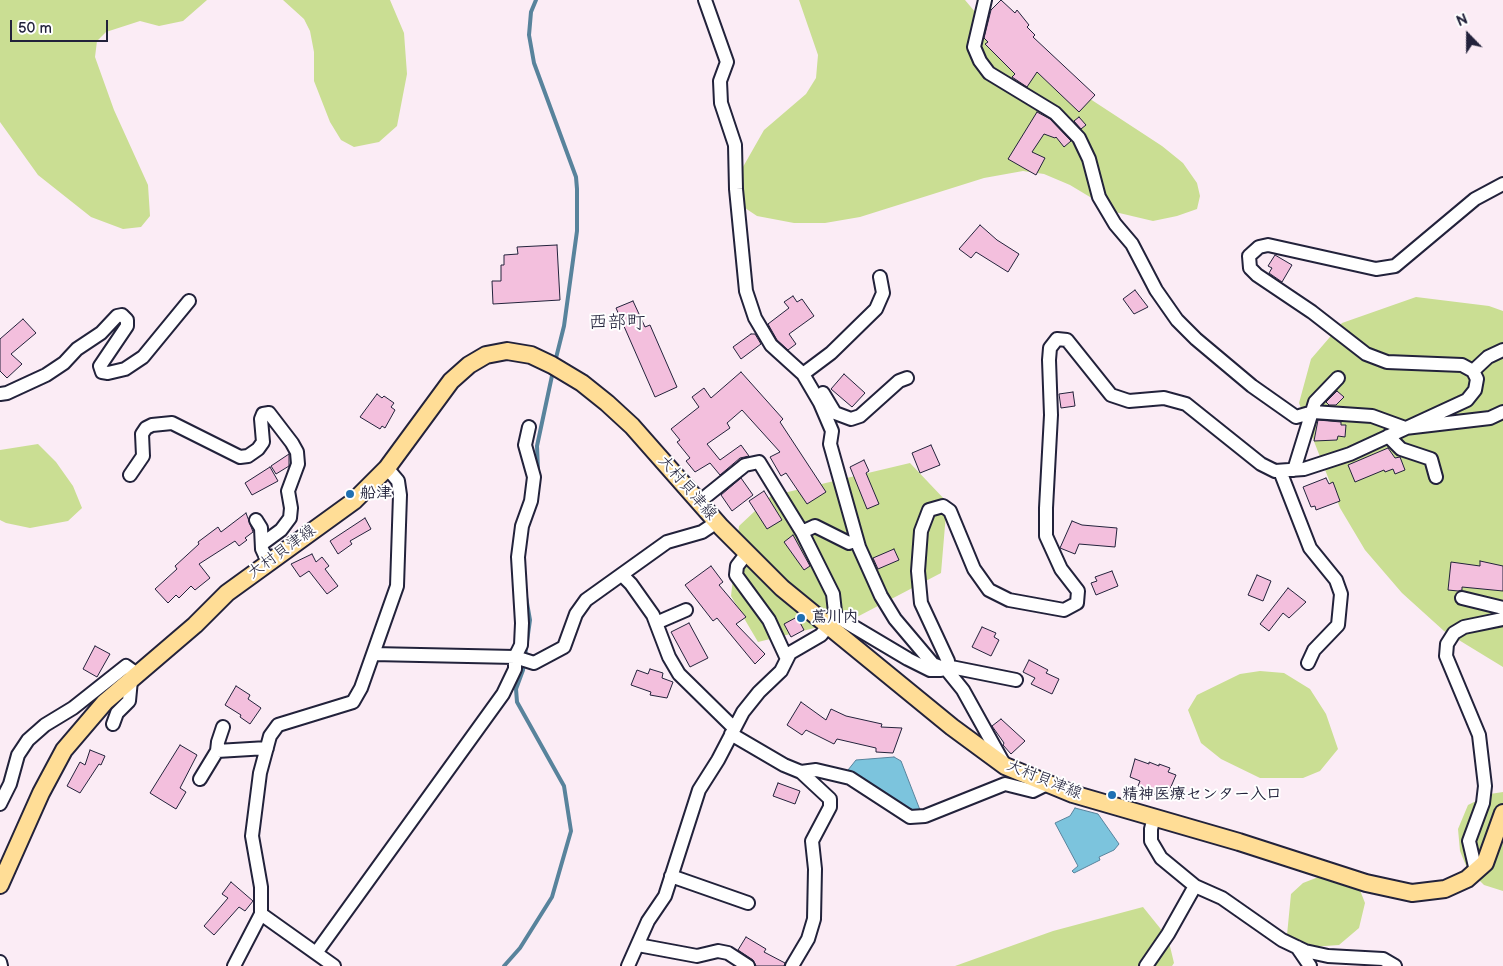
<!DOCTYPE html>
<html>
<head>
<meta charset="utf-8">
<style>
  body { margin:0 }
  #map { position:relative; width:1503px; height:966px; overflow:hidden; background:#fbecf5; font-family:"Balsamiq Sans",sans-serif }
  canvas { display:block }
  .north { position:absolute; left:1443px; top:10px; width:50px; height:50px; -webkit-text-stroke:4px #fff; paint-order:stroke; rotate:338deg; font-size:14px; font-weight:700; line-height:20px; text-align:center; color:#22223b }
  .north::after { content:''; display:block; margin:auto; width:18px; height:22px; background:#22223b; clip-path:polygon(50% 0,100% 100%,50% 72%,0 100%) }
  .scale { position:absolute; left:10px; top:20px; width:98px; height:22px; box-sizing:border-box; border:2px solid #22223b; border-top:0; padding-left:6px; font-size:15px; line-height:18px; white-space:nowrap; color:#22223b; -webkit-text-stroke:4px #fff; paint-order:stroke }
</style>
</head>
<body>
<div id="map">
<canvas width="1503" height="966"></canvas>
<div class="north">N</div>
<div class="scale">50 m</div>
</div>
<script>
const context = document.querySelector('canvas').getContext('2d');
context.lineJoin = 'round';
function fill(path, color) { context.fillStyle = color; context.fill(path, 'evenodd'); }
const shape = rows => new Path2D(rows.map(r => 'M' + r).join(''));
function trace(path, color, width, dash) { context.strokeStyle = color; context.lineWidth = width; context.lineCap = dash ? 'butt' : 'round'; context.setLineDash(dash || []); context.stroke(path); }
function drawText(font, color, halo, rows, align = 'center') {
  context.font = font + ' "Balsamiq Sans","Klee One",sans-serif'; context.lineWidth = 4; context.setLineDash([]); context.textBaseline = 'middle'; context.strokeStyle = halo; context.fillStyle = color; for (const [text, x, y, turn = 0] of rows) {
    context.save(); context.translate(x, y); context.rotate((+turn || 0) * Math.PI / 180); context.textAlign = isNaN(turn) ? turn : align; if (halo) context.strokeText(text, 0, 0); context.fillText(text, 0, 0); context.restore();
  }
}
const green = shape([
  [0,0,207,0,183,21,159,26,140,21,106,32,97,41,95,57,114,110,148,185,150,216,141,227,123,229,91,217,38,175,0,122],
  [283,0,390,0,404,33,407,74,397,126,379,142,354,147,341,140,330,122,314,81,314,52,310,31,304,19],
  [799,0,965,0,997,38,1162,146,1183,163,1197,183,1200,196,1197,209,1177,216,1153,221,1115,212,1070,185,1044,174,1023,171,984,178,860,217,825,223,794,223,757,216,745,208,731,188,764,130,806,94,816,78,818,55],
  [1416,297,1489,306,1503,311,1503,667,1444,631,1402,593,1365,550,1340,508,1299,403,1311,359,1342,323],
  [38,444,56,462,73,486,82,508,68,521,30,528,6,523,0,520,0,450],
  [910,463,947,502,941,573,855,618,758,642,731,596,739,526,771,496],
  [1260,671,1284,673,1310,689,1326,714,1338,749,1320,771,1303,778,1260,778,1221,759,1201,743,1188,710,1197,695,1240,674],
  [1503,792,1503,891,1484,885,1467,868,1460,851,1458,829,1468,805,1490,794],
  [1321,876,1358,885,1365,903,1359,928,1339,945,1312,947,1287,935,1291,894,1303,883],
  [1143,907,1168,938,1174,963,1172,966,955,966,1053,931]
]);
const water = shape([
  [894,757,901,761,920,810,917,814,848,770,856,760,894,757],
  [1075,808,1098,814,1119,844,1114,850,1099,857,1100,860,1074,873,1072,871,1078,866,1055,823,1070,816,1075,808]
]);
const stream = shape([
  [536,0,531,12,529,35,534,63,576,177,577,189,577,231,564,326,555,362],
  [538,470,537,446,553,371],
  [504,966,520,948,552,897,571,831,564,786,517,702,516,689,523,670,530,620,526,597]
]);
const building = shape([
  [1001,0,1015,13,1017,10,1029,25,1027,27,1035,35,1033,37,1095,95,1079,112,1037,72,1027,87,1012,77,1015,74,985,44,988,42,984,38,991,10,1001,0],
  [1037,112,1050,119,1071,141,1064,147,1056,137,1055,138,1044,134,1032,152,1045,158,1036,175,1008,159,1037,112],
  [1079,117,1086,125,1081,129,1074,121,1079,117],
  [980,225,997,240,1019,254,1008,272,976,252,971,258,959,249,980,225],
  [557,245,560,300,493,304,492,281,501,281,501,265,504,265,504,255,518,254,517,247,557,245],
  [1275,255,1292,265,1282,282,1269,273,1272,268,1268,266,1275,255],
  [1135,290,1148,307,1134,314,1123,299,1135,290],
  [793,296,797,302,802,299,814,316,789,334,796,344,788,350,777,340,768,324,789,308,784,302,793,296],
  [633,301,645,327,650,325,677,387,655,397,616,308,633,301],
  [23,319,36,333,11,354,22,364,7,378,0,371,0,339,23,319],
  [751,334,755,334,761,344,741,359,733,347,751,334],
  [741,372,783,419,780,422,826,492,807,504,786,473,781,476,770,457,780,452,742,410,727,423,730,428,707,444,720,460,741,445,749,456,740,458,720,475,710,463,695,472,686,461,690,458,677,442,680,440,671,429,699,407,692,397,704,388,711,398,741,372],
  [844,374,865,393,852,407,831,389,844,374],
  [1337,391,1344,397,1336,405,1329,405,1326,402,1337,391],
  [1073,392,1075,406,1061,408,1059,394,1073,392],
  [377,394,382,398,384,396,394,403,391,407,395,410,385,428,382,426,380,429,360,417,377,394],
  [1318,420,1341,422,1341,425,1346,425,1345,437,1338,436,1337,440,1314,441,1318,420],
  [931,445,940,465,920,473,912,453,931,445],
  [1388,448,1395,458,1400,457,1405,470,1395,474,1393,469,1385,472,1384,470,1355,482,1348,465,1388,448],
  [289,454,289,466,276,474,271,466,289,454],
  [864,460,869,471,866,473,879,504,867,509,850,467,864,460],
  [270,467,278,481,252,495,245,483,270,467],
  [741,478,753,495,732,511,721,495,741,478],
  [1326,478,1329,484,1333,482,1340,501,1316,510,1315,506,1311,507,1303,487,1326,478],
  [764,491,782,520,767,529,749,501,764,491],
  [246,513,253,532,245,538,247,540,239,546,235,541,199,564,210,578,195,590,191,586,179,598,176,595,168,603,155,589,177,569,175,566,199,544,198,542,218,527,221,532,246,513],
  [365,518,371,529,350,541,352,544,338,554,330,541,365,518],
  [1072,521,1082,525,1117,528,1115,547,1079,544,1075,554,1060,548,1072,521],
  [793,535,810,566,804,570,784,542,793,535],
  [894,549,899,560,878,569,873,558,894,549],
  [312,554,316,562,322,557,329,566,325,569,338,586,327,594,309,571,300,577,291,564,312,554],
  [1480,561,1503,566,1503,591,1462,587,1462,590,1458,591,1448,590,1451,562,1480,566,1480,561],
  [711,566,723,582,719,585,746,617,736,624,765,654,755,664,717,618,713,621,685,585,711,566],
  [1112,571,1118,586,1096,595,1091,583,1097,581,1095,577,1112,571],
  [1257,575,1271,581,1263,601,1248,595,1257,575],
  [1288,588,1306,602,1289,618,1283,613,1269,631,1260,624,1288,588],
  [797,617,804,630,791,637,784,624,797,617],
  [689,623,708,658,690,667,671,632,689,623],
  [982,627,996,633,994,637,999,640,991,656,972,647,982,627],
  [95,646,110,654,97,677,83,669,95,646],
  [1029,660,1048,670,1046,673,1059,679,1052,694,1031,684,1035,678,1023,672,1029,660],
  [650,669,663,673,662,678,673,682,667,698,650,695,651,692,631,685,637,670,648,674,650,669],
  [236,686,250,695,248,699,261,708,250,724,240,717,241,715,225,705,236,686],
  [801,702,826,720,831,709,846,716,882,724,881,727,902,728,893,753,876,752,876,748,837,739,834,744,806,730,802,735,787,725,801,702],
  [1001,719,1025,741,1011,754,1003,745,1004,743,992,726,1001,719],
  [180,745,197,755,180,788,186,792,176,809,150,793,180,745],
  [90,750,105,756,101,765,99,764,80,793,67,786,80,762,85,765,90,750],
  [1135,759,1149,764,1149,762,1159,766,1159,764,1170,768,1168,772,1176,775,1167,796,1165,795,1164,799,1138,786,1140,781,1130,777,1135,759],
  [778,783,800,791,795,804,773,796,778,783],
  [231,882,253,901,245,911,239,907,214,935,204,926,228,898,222,894,231,882],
  [746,937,766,949,764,952,785,963,784,966,756,966,753,960,738,950,746,937]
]);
const minor = shape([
  [705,0,727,62,720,81,721,103,735,145,736,189,746,291,755,318,771,345,803,374,820,403,832,431,830,444,859,547,881,596,895,619,933,664,946,669,963,690,1004,764],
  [985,0,974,47,980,61,989,73,1055,113,1079,138,1089,159,1099,197,1115,224,1132,244,1156,290,1177,320,1196,339,1252,386,1296,417,1313,412,1372,416,1405,428,1490,418,1503,412],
  [1473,371,1488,357,1503,350],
  [803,374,831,353,876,309,883,293,880,277],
  [823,393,835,413,851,419,860,416,899,381,907,378],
  [0,394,7,393,46,375,64,363,77,349,101,333,117,316,122,315,127,320,127,326,100,366,102,372,108,373,125,369,143,357,189,301],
  [1388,436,1401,449,1431,459,1436,477],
  [1294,470,1315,402,1338,378],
  [1280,471,1310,548,1336,580,1341,594,1338,625,1314,650,1308,663],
  [130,475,143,456,142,434,146,428,152,425,172,423,240,457,248,456,258,449,263,442,261,419,263,414,269,413,292,443,297,452,298,464,288,491,291,508,290,518,281,530,262,544],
  [256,520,261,528,262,549,268,562],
  [802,532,815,526,849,543,857,540],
  [747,553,737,566,736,575,769,620,787,659],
  [622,575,631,584,653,615,669,657,679,674,734,728],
  [1462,598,1503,608],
  [834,615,908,659,930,670,941,670],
  [656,623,686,610],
  [373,654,515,657,534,663,564,647,576,614,586,600,667,542,702,532,717,522],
  [946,666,1016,680],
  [946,669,948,661,921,603,918,571,921,531,929,510,943,506,950,511,974,569,989,590,1009,600,1064,610,1077,603,1078,591,1061,569,1046,536,1046,508,1051,415,1049,360,1050,348,1057,339,1067,340,1111,395,1129,401,1164,398,1186,404,1261,464,1275,471,1304,469,1350,454,1467,400,1475,390,1477,379,1473,371,1462,365,1387,362,1366,354,1312,312,1257,275,1250,268,1249,256,1259,247,1268,245,1376,269,1395,266,1475,199,1503,184],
  [113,724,117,713,129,701,131,680],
  [731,734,784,765,801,772,816,770,850,778,910,817,925,816,1005,784,1033,791,1047,784],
  [217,751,218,742,223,727],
  [200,779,217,751,267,748],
  [0,804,10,784,18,755,28,740,45,725,73,708,126,666,137,674],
  [1154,817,1151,829,1151,841,1161,858,1195,886,1222,898,1282,940,1305,951,1328,956,1383,959,1395,966],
  [1476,871,1469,841,1483,803,1485,786,1479,735,1446,656,1447,644,1454,633,1464,627,1503,619],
  [671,876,748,903],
  [261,914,334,966],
  [638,945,697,956,718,951,728,953,748,966],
  [1297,947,1310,966],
  [316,953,503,694,515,669,515,657,521,645,522,623,518,557,522,526,531,501,534,477,525,445,529,427],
  [0,962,1,966],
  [234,966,261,914,261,887,252,836,260,773,270,736,278,725,353,702,361,688,397,586,400,495,398,481,387,468],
  [628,966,648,921,665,896,699,790,718,760,743,712,759,692,781,671,790,653,821,635,828,626,835,612,833,594,802,532,759,462,745,465,699,502],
  [792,966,808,939,814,919,815,869,812,841,830,807,830,799,801,772],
  [1146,966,1168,934,1195,886]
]);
const major = shape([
  [0,885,41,793,64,750,105,702,195,625,227,593,354,501,387,468,451,381,469,365,486,355,507,351,531,355,552,365,582,383,607,403,632,426,721,527,782,588,952,727,1005,766,1073,794,1239,842,1366,883,1412,893,1445,889,1467,879,1485,863,1503,813]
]);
const markers = [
  [350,494,5,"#1f6fb2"],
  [801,618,5,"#1f6fb2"],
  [1112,795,5,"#1f6fb2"]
];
const streetNames = [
  ["大村貝津線",687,488,49],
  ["大村貝津線",282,552,-36],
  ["大村貝津線",1044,780,22]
];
const poiNames = [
  ["船津",360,494],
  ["蔦川内",811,618],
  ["精神医療センター入口",1122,795]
];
const quarterNames = [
  ["西部町",617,323]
];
fill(green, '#cade93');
fill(water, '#7cc4dd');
trace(water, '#58839c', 1);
trace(stream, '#58839c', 4);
fill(building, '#f3bfdd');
trace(building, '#22223b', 1);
trace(minor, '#22223b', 16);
trace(major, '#22223b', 20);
trace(minor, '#fff', 12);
trace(major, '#ffdd96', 16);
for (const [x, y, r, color] of markers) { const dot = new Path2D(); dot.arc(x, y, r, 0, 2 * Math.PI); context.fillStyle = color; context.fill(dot); trace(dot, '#fff', 2); }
drawText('16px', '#22223b', '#fff', streetNames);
drawText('bold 16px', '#22223b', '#fff', poiNames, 'left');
drawText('19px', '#22223b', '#fff', quarterNames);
</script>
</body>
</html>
